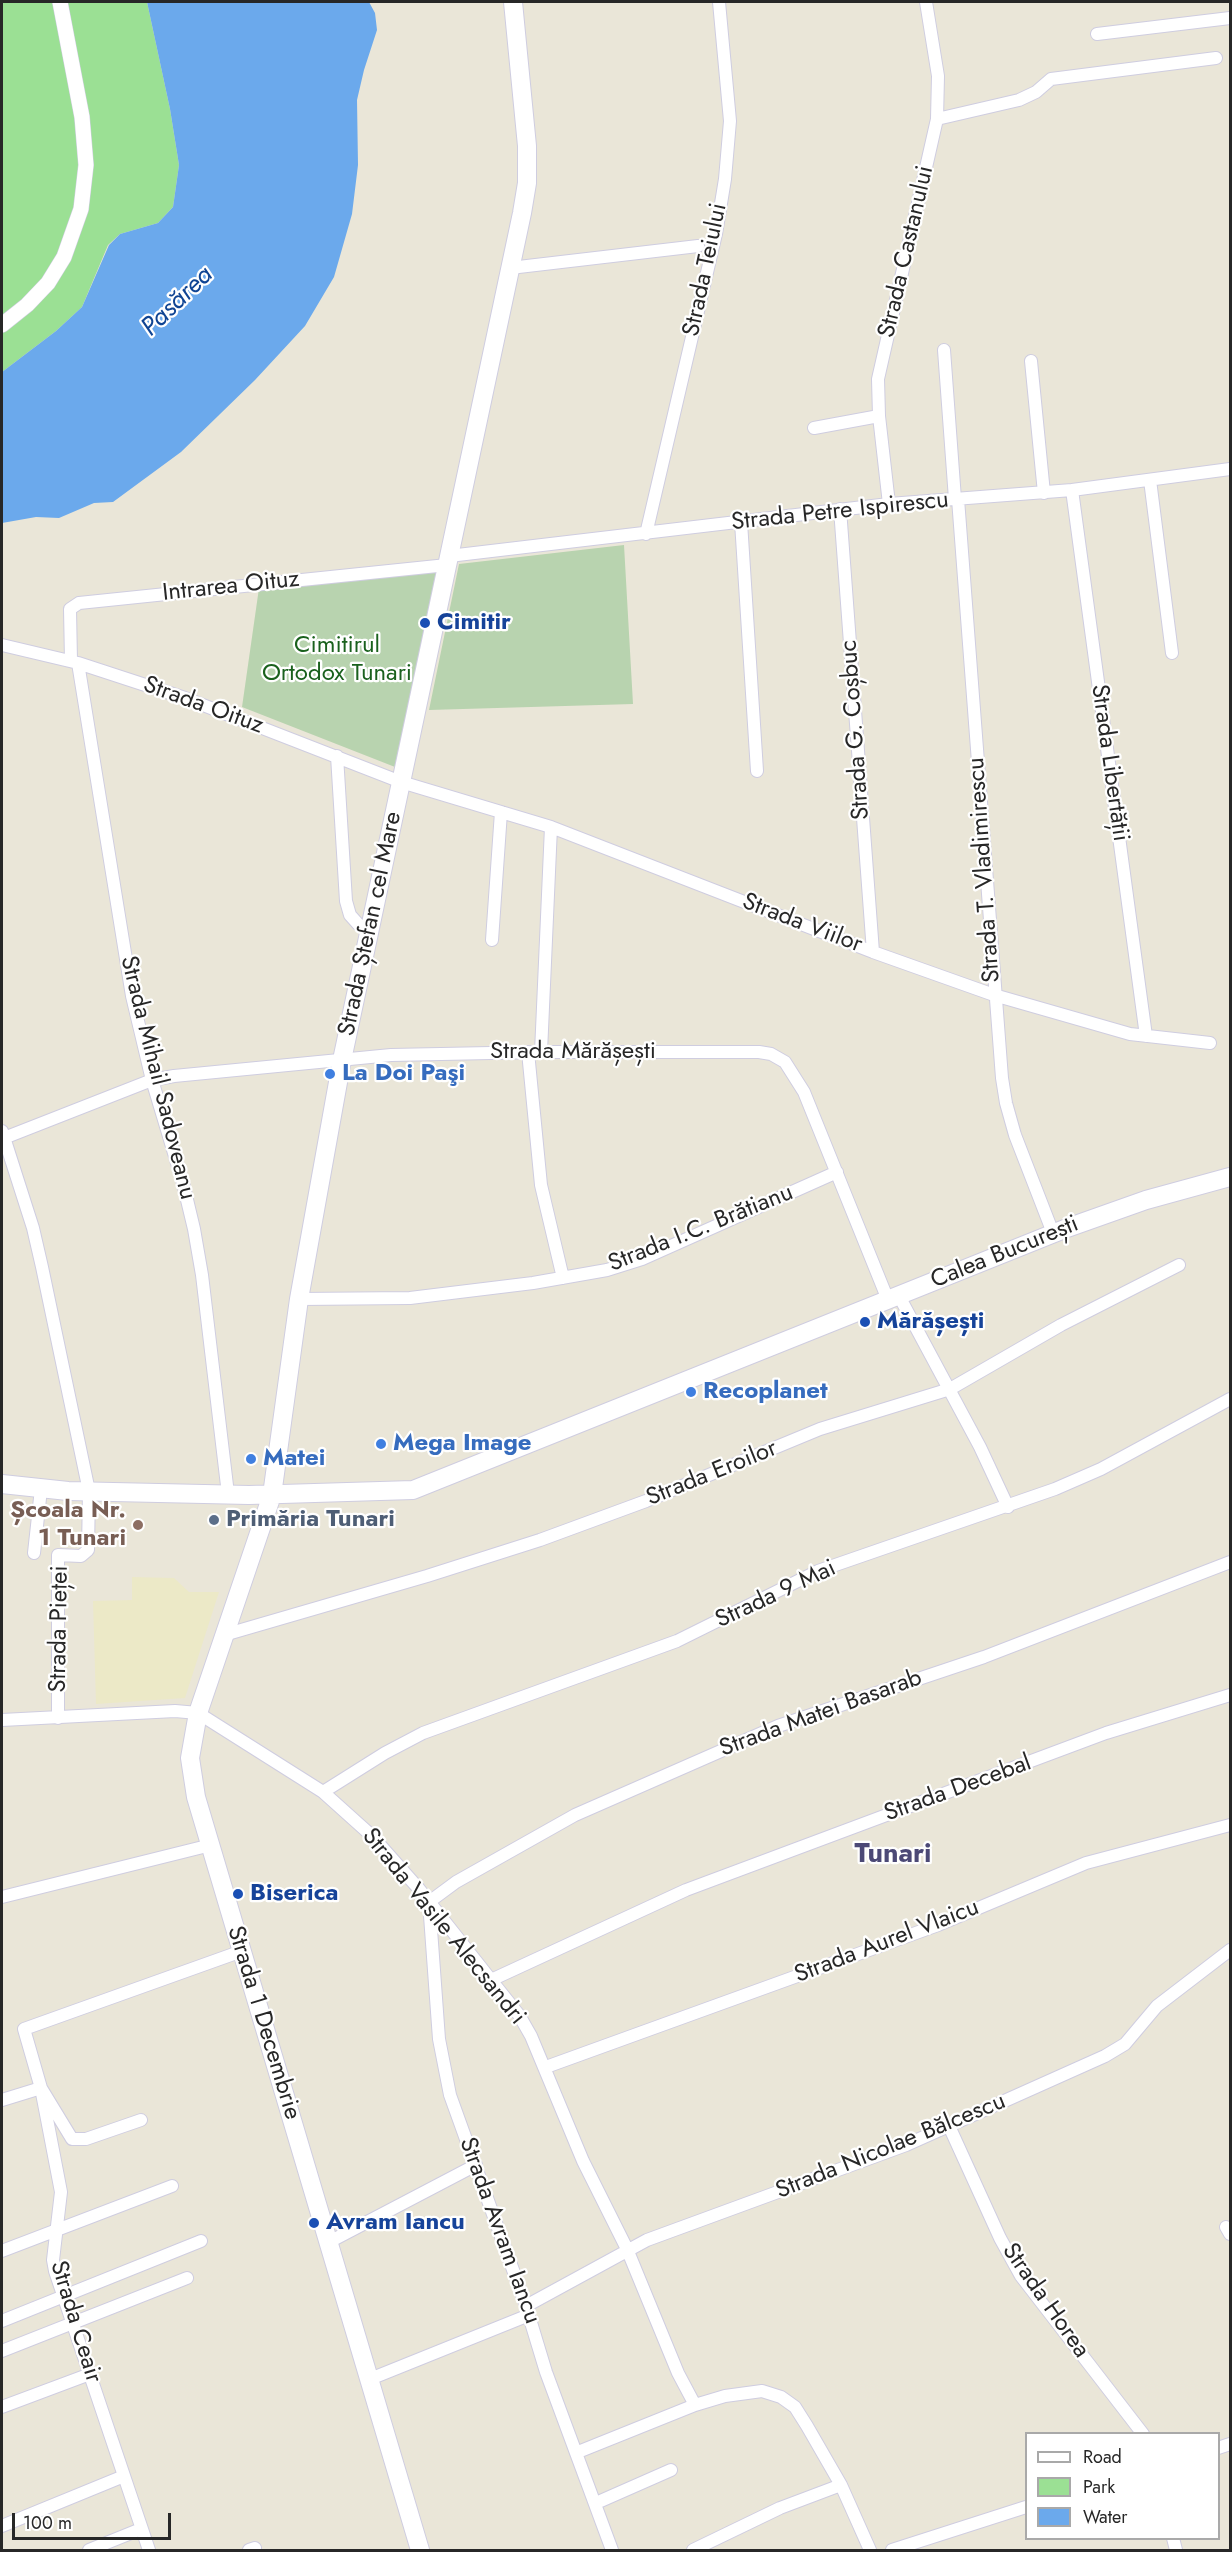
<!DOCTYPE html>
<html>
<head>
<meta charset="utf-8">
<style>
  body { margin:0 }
  #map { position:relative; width:1232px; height:2552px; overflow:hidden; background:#eae6d8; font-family:Jost,sans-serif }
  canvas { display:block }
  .frame { position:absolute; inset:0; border:3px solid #272727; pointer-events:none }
  .legend { position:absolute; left:1025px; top:2432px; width:195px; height:108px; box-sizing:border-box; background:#fff; border:2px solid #a9a9a9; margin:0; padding:8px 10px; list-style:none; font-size:18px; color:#272727 }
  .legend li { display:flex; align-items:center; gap:12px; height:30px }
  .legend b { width:30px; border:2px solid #a9a9a9 }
  .scale { position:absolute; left:12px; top:2513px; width:159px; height:27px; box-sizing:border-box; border:3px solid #272727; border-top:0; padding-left:8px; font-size:18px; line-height:21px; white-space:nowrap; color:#272727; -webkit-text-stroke:4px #fff; paint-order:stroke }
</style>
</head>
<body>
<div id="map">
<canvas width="1232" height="2552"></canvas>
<div class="frame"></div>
<ul class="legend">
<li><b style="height:8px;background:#fff"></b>Road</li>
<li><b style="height:16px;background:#9be094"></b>Park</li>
<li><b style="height:16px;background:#6ba9ec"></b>Water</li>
</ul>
<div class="scale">100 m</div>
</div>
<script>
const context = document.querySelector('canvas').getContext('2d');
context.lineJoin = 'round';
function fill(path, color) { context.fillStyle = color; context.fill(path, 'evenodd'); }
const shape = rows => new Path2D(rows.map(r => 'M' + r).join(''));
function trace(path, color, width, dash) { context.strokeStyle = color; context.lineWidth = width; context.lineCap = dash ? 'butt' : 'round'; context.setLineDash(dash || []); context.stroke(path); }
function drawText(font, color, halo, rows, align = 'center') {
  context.font = font + ' Jost,sans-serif'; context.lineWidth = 4.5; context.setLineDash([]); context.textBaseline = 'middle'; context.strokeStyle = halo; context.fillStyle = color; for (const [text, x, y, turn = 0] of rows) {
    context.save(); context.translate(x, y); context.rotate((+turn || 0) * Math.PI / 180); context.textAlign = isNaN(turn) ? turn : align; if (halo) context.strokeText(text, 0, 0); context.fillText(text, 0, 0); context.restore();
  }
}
const education = shape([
  [132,1577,174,1578,189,1592,219,1592,185,1698,96,1704,93,1601,132,1600]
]);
const green = shape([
  [2,2,147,2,170,109,179,165,173,207,158,223,120,234,108,245,82,307,56,331,2,372]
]);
const cemetery = shape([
  [624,545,633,704,429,710,459,564],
  [438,569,395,767,242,707,259,588]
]);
const water = shape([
  [147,2,369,2,375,13,377,30,364,70,357,100,358,165,352,214,334,277,305,326,255,380,181,452,113,502,94,503,59,518,36,517,2,523,2,372,56,331,82,307,109,245,120,234,158,223,173,207,179,165,170,109]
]);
const minor = shape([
  [1097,34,1230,18],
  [937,119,1019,100,1036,92,1051,79,1216,58],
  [510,268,698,246],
  [944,350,955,499],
  [1031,361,1044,493],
  [814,428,879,416],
  [1150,480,1172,653],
  [1072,490,1146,1036],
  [958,499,1002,1078,1006,1103,1015,1135,1053,1233],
  [889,504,879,416,878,379,937,119,938,76,926,2],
  [840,509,873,952],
  [741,522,757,771],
  [646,534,716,234,725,179,730,121,719,2],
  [449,556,889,504,1072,490,1230,469],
  [2,645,78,663,185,698,401,782,551,827,873,952,994,995,1130,1034,1210,1043],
  [71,661,70,609,79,603,447,565],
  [78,663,132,996,152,1080,183,1183,194,1229,202,1275,228,1494],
  [337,756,346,901,350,915,358,924,368,931],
  [492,940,501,812],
  [528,1052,541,1185,563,1278],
  [541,1052,551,827],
  [2,1131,33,1228,42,1267,89,1491,88,1550,81,1556,58,1555,58,1718],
  [4,1138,152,1080,174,1076,391,1055,541,1052,759,1052,771,1054,785,1062,804,1092,888,1300],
  [899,1296,980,1447,1008,1507],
  [299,1299,410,1298,533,1283,607,1270,642,1259,837,1172],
  [34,1553,41,1489],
  [224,1635,427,1576,540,1540,646,1501,820,1429,950,1389,1061,1325,1179,1265],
  [2,1720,175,1711,198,1713,323,1792,372,1836,419,1889,491,1980,519,2015,531,2036,583,2161,627,2249,678,2373,695,2405],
  [323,1792,385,1753,423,1733,677,1641,818,1571,1055,1489,1101,1469,1230,1399],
  [2,1897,211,1845],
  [491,1980,686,1890,1106,1733,1230,1695],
  [546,2067,938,1925,1086,1863,1230,1825],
  [41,2088,61,2192,53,2260,55,2271,149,2550],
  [2,2100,41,2088],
  [141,2120,86,2139,72,2139,41,2088,24,2029,242,1951],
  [949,2126,1000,2238,1021,2276,1143,2434],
  [1226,2227,1230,2234],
  [329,2242,476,2165],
  [2,2251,172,2186],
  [526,2306,647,2240,906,2145,1105,2056,1125,2044,1157,2006,1230,1950],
  [2,2321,201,2241],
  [2,2351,187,2278],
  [370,2379,529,2315],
  [2,2407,90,2374],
  [1218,2448,1230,2444],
  [578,2452,695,2405,725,2396,762,2391,781,2397,795,2407,807,2426,841,2485,870,2550],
  [596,2503,671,2470],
  [2,2526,124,2476],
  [1173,2538,1176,2550],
  [89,2550,141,2529],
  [249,2550,255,2548],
  [612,2550,546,2372,526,2306,450,2095,439,2039,429,1902,456,1882,575,1815,778,1726,984,1657,1230,1562],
  [693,2550,780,2508,841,2485],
  [892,2550,1026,2507]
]);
const tertiary = shape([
  [2,325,27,305,48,283,64,257,81,209,86,165,82,117,60,2]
]);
const secondary = shape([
  [2,1484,68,1491,249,1495,413,1490,1067,1228,1146,1200,1230,1177],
  [420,2550,196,1797,190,1758,198,1713,272,1495,299,1299,342,1060,522,213,527,183,527,146,513,2]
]);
const markers = [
  [425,623,6,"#1a4fb4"],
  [330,1074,6,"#3f7fe0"],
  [865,1322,6,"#1a4fb4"],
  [691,1392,6,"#3f7fe0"],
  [381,1444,6,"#3f7fe0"],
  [251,1459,6,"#3f7fe0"],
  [214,1520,6,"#5c6f8a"],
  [138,1525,6,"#8d6e63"],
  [238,1894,6,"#1a4fb4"],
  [314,2223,6,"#1a4fb4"]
];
const streetNames = [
  ["Strada Castanului",907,252,-77],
  ["Strada Teiului",706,270,-78],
  ["Strada Petre Ispirescu",840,512,-6],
  ["Intrarea Oituz",231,587,-6],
  ["Strada Oituz",203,706,20],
  ["Strada G. Coșbuc",856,730,-94],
  ["Strada Libertății",1109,763,82],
  ["Strada T. Vladimirescu",985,870,-94],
  ["Strada Ștefan cel Mare",371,924,-78],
  ["Strada Viilor",802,924,21],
  ["Strada Mărășești",573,1052],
  ["Strada Mihail Sadoveanu",157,1078,76],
  ["Strada I.C. Brătianu",701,1229,-22],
  ["Calea București",1005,1253,-22],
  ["Strada Eroilor",712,1474,-22],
  ["Strada 9 Mai",776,1595,-25],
  ["Strada Pieței",60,1629,-89],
  ["Strada Matei Basarab",821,1714,-20],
  ["Strada Decebal",958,1789,-20],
  ["Strada Vasile Alecsandri",443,1927,51],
  ["Strada Aurel Vlaicu",887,1942,-21],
  ["Strada 1 Decembrie",263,2023,73],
  ["Strada Nicolae Bălcescu",891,2147,-22],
  ["Strada Avram Iancu",499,2231,70],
  ["Strada Horea",1045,2301,55],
  ["Strada Ceair",75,2322,73]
];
const transitNames = [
  ["Cimitir",437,623],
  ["Mărășești",877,1322],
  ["Biserica",250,1894],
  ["Avram Iancu",326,2223]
];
const parkNames = [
  ["Cimitirul",337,646],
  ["Ortodox Tunari",337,674]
];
const shopNames = [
  ["La Doi Paşi",342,1074],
  ["Recoplanet",703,1392],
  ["Mega Image",393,1444],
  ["Matei",263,1459]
];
const educationNames = [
  ["Școala Nr.",126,1511],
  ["1 Tunari",126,1539]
];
const serviceNames = [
  ["Primăria Tunari",226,1520]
];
const waterNames = [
  ["Pasărea",178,302,-44]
];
const quarterNames = [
  ["Tunari",893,1855]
];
fill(education, '#ece9c7');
fill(green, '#9be094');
fill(cemetery, '#b8d3af');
fill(water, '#6ba9ec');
trace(minor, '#cfcde0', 14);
trace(tertiary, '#cfcde0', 16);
trace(secondary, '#cfcde0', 20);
trace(minor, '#fff', 12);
trace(tertiary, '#fff', 15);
trace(secondary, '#fff', 18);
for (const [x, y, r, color] of markers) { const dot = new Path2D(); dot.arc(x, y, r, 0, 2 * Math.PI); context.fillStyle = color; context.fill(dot); trace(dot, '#fff', 2); }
drawText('24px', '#272727', '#fff', streetNames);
drawText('bold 24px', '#164399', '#fff', transitNames, 'left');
drawText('24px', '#1a611d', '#fff', parkNames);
drawText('bold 24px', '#366cbe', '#fff', shopNames, 'left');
drawText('bold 24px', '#785e54', '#fff', educationNames, 'right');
drawText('bold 24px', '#4e5e75', '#fff', serviceNames, 'left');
drawText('italic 26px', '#0f4493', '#fff', waterNames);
drawText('bold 27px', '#4c4976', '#fff', quarterNames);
</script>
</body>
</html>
